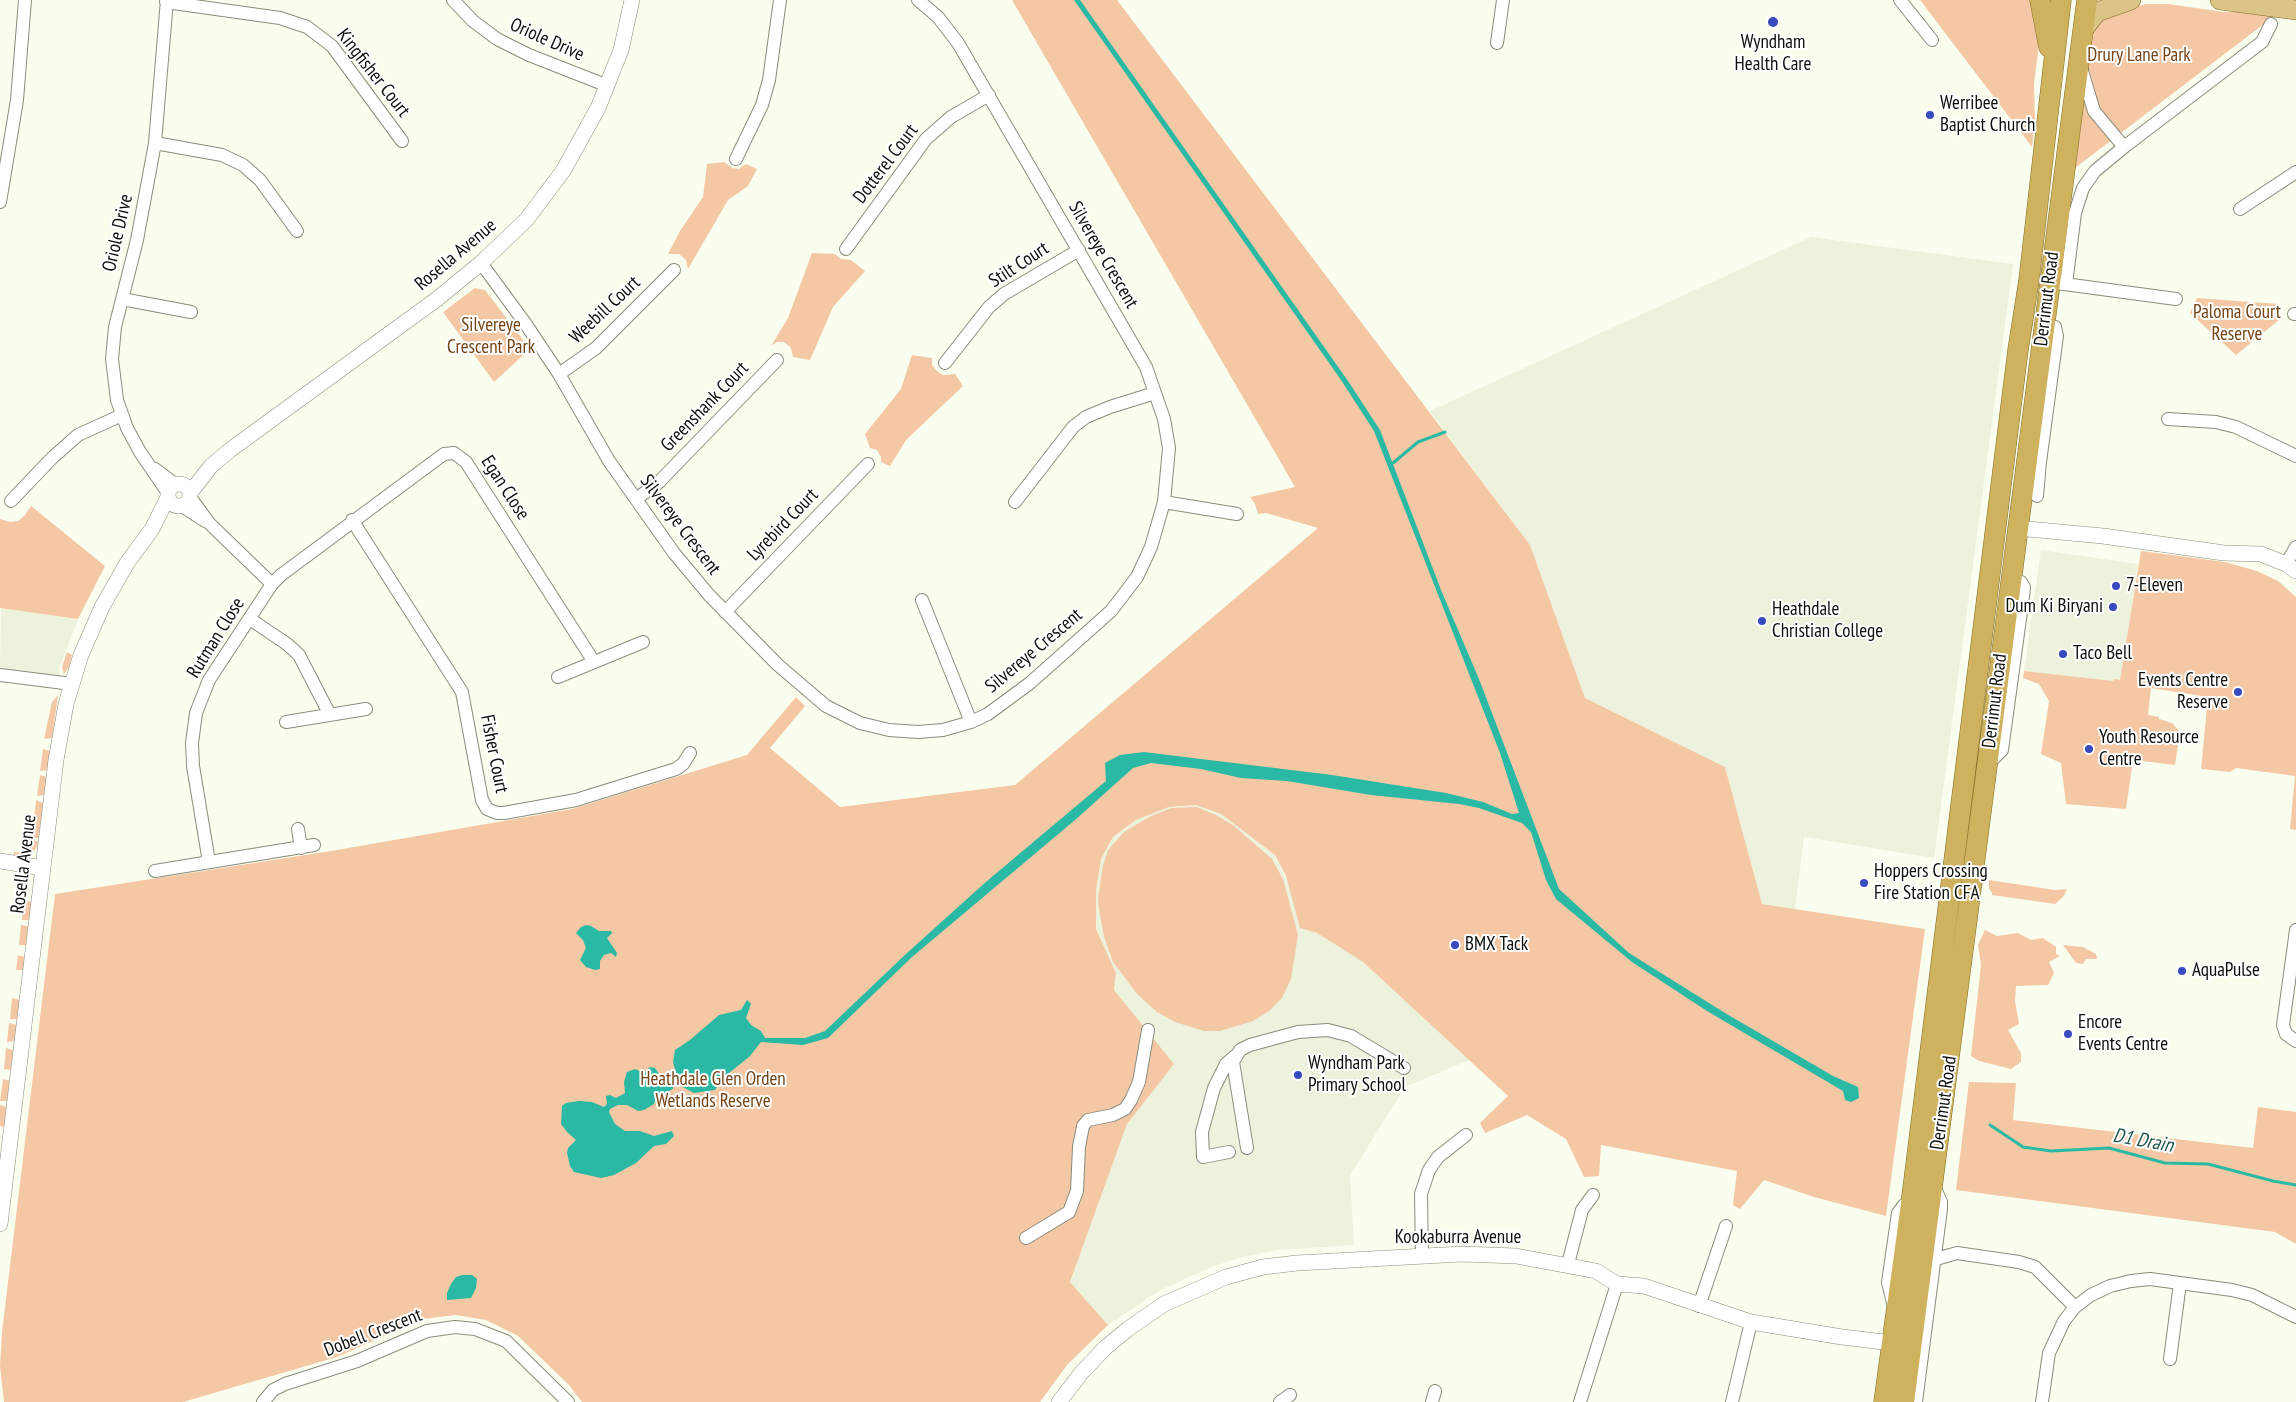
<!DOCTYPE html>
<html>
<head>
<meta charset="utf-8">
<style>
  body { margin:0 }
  canvas { display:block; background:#f9feee }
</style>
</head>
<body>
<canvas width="2296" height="1402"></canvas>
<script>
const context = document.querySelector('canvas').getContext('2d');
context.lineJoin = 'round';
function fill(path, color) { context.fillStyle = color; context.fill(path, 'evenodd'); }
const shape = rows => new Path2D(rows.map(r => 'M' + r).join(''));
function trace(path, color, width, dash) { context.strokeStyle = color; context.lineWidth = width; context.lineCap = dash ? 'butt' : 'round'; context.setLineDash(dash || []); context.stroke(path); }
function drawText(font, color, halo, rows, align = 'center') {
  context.font = font + ' "PT Sans Narrow",sans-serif'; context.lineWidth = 4; context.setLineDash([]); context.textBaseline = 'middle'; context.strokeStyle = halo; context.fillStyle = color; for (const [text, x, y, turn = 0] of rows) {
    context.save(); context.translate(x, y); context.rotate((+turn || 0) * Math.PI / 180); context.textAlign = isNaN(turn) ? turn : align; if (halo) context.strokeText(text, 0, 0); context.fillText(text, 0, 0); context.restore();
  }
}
const built = shape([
  [1811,237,2013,264,1934,858,1804,837,1795,909,1762,904,1725,767,1585,698,1530,545,1430,411],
  [2041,550,2138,564,2121,684,2024,671],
  [1,608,78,619,59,669,60,677,0,671],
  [1196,805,1221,814,1275,855,1291,890,1300,928,1317,933,1363,962,1469,1060,1405,1087,1350,1175,1354,1245,1277,1250,1243,1257,1214,1266,1160,1290,1108,1325,1070,1282,1127,1124,1173,1064,1114,990,1116,973,1096,929,1096,889,1101,859,1113,837,1136,820,1169,807]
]);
const green = shape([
  [1012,0,1117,0,1530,545,1585,698,1725,767,1762,904,1925,929,1886,1216,1814,1197,1764,1180,1740,1209,1733,1205,1737,1171,1601,1145,1599,1176,1584,1177,1566,1139,1527,1115,1485,1133,1480,1123,1508,1096,1363,962,1317,933,1300,928,1286,876,1275,855,1221,814,1196,805,1169,807,1136,820,1113,837,1101,859,1096,890,1096,929,1116,973,1114,990,1174,1064,1127,1124,1070,1282,1108,1325,1067,1365,1040,1402,582,1402,568,1384,518,1336,486,1320,456,1315,423,1319,337,1357,183,1402,4,1402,0,1366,2,1332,55,894,331,851,572,809,747,755,796,697,805,706,770,748,840,807,1015,785,1318,528,1266,513,1258,514,1255,504,1250,497,1295,487],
  [1920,0,2031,0,2039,45,2034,84,2035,120,2032,147],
  [2146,4,2168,4,2224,12,2260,12,2277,14,2075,168,2094,24,2104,14],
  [724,162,732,168,739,169,746,164,757,169,748,186,728,200,688,269,686,260,679,254,668,254,680,231,703,197,707,164],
  [812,253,835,254,841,259,851,260,865,271,833,307,810,360,793,357,791,348,784,342,777,342,771,346,788,318],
  [475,288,485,290,530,349,494,382,443,312],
  [2197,298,2278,304,2279,320,2236,355,2190,313],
  [912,355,932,358,932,365,936,370,943,375,955,374,963,386,906,440,890,466,881,462,881,457,877,450,870,448,865,434,901,389],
  [31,506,105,566,78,619,0,608,0,519,10,522,18,521,25,515],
  [2141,551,2225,562,2257,571,2278,581,2296,597,2296,830,2290,829,2295,776,2236,768,2230,772,2201,769,2208,697,2151,688,2148,715,2159,717,2159,719,2172,723,2180,732,2175,765,2133,760,2126,809,2066,804,2061,763,2041,754,2049,701,2039,684,2023,678,2024,671,2113,681,2114,679,2120,680],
  [67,652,72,655,69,667,64,674,62,667],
  [58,695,52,738,44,739,52,702],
  [43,749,50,751,48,770,40,771],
  [40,775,47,777,44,795,37,796],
  [36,800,43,803,39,837,37,838,32,838],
  [1197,807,1216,815,1233,825,1272,859,1283,879,1298,935,1291,979,1282,998,1269,1011,1253,1021,1220,1031,1204,1031,1175,1022,1157,1012,1137,994,1113,962,1104,937,1099,909,1098,898,1103,866,1108,850,1124,832,1149,817,1171,808],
  [32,839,39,842,34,852,25,857,14,857,14,852,21,853,31,846],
  [1989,880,2055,890,2067,889,2064,896,2055,904,1992,895,1992,892,1989,889],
  [24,900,32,902,29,920,22,920],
  [21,925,28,926,26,945,19,945],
  [1985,930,1997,936,2018,933,2031,940,2043,938,2056,947,2056,954,2060,956,2049,962,2054,973,2048,985,2016,986,2015,1001,2019,1024,2008,1030,2021,1053,2021,1062,2011,1069,1979,1061,1971,1056,1981,965,1978,945],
  [2063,945,2083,947,2096,954,2097,959,2086,959,2083,964,2076,963],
  [18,955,25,957,23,970,16,970],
  [12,998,20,1000,17,1019,10,1019],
  [9,1023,17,1025,15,1041,7,1042],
  [6,1048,13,1050,11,1070,4,1069],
  [3,1079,10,1081,7,1101,0,1101],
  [1969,1082,2016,1083,2013,1120,2253,1148,2258,1107,2296,1112,2296,1244,2275,1232,1956,1190],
  [0,1105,7,1107,4,1127,0,1126]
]);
const water = shape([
  [1074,0,1080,0,1348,381,1380,430,1441,590,1479,679,1559,889,1629,953,1725,1013,1833,1076,1858,1087,1859,1098,1851,1102,1845,1100,1843,1091,1707,1011,1632,962,1556,899,1546,880,1531,832,1522,823,1479,808,1459,804,1371,795,1287,781,1241,778,1201,769,1151,763,1133,768,1075,820,912,957,828,1038,803,1045,761,1042,750,1056,723,1078,715,1090,694,1093,679,1085,673,1062,675,1050,690,1040,719,1015,741,1010,747,1000,751,1004,746,1018,751,1025,761,1031,765,1038,805,1038,825,1031,907,953,987,881,1106,781,1105,763,1120,755,1144,752,1332,775,1446,793,1483,802,1512,814,1519,813,1500,753,1374,431,1341,380],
  [586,925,591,926,599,931,611,931,612,933,607,938,617,953,616,957,611,953,604,955,600,961,600,969,595,970,586,967,580,960,586,948,583,940,576,933,581,927],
  [650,1067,655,1068,663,1080,673,1086,673,1089,658,1096,654,1104,644,1110,638,1111,627,1105,618,1105,610,1109,609,1112,615,1124,625,1131,640,1131,654,1136,672,1131,674,1136,666,1144,654,1146,636,1163,614,1175,601,1178,574,1172,570,1166,567,1153,568,1148,576,1140,567,1132,561,1124,562,1106,566,1103,579,1101,592,1102,604,1107,607,1104,606,1096,610,1095,616,1098,625,1093,624,1082,627,1072,635,1069,644,1073],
  [462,1275,472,1275,477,1279,476,1288,471,1298,447,1300,447,1293,451,1284,456,1277]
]);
const stream = shape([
  [1393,463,1418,442,1445,432],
  [1990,1125,2023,1147,2051,1151,2109,1148,2165,1163,2208,1164,2273,1181,2296,1185]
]);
const minor = shape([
  [167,0,155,143,137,240,115,327,112,359,117,400,127,428,140,452,168,493],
  [453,0,473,21,497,39,529,55,608,86],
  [1900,0,1932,40],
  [166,2,280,18,307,27,332,46,402,141],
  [1497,43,1503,0],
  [2082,71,2094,111,2124,147],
  [155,143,222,155,243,165,260,180,297,231],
  [736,159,762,105,769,80,780,0],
  [0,202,17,100,25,0],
  [2240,209,2296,172],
  [846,249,926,139,951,117,989,95],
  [481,263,525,323,559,374,609,461,674,553,709,595,778,665,826,706,860,723,889,730,918,732,943,730,971,722,988,714,1030,683,1111,611,1137,577,1151,547,1164,502,1169,448,1164,419,1146,367,958,43,938,17,918,0],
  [2057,283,2176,299],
  [2066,284,2075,213,2083,188,2095,171,2124,147,2262,42,2271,24],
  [122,299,191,312],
  [2294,314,2296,314],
  [945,363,989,307,1004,294,1079,250],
  [559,374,596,348,674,270],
  [2168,419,2216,422,2236,427,2296,456],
  [2026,466,2040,462,2057,336,2055,327,2044,325],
  [155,469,175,484],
  [2037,496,2040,462],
  [190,497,209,523,272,584],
  [636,499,659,482,777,360],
  [11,501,52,458,78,435,122,415],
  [1015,502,1073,427,1086,417,1110,407,1155,393],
  [1164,502,1237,514],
  [182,506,205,521],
  [352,520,462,692,482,800,487,809,497,813,504,813,576,800,676,769,683,764,690,753],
  [2286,564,2296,547],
  [922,600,971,722],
  [725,612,868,464],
  [250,619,287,644,299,655,330,715],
  [0,675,72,684],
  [558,677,643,642],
  [286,722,366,709],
  [1987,765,2002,750,2023,597,2024,587,2021,582,2011,580],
  [298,829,301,848],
  [209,862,193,766,192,743,196,713,209,680,272,584,281,575,444,454,454,453,466,462,594,662],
  [155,871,314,845],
  [2296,930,2283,1025,2286,1034,2296,1041],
  [1247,1148,1233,1062,1240,1050,1250,1045,1298,1032,1328,1030,1351,1036,1404,1068],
  [1229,1152,1203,1157,1202,1132,1214,1088,1226,1064,1235,1056],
  [1026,1238,1069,1212,1077,1191,1079,1147,1083,1126,1088,1120,1113,1115,1125,1109,1131,1100,1139,1082,1148,1030],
  [1422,1256,1421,1194,1429,1170,1438,1157,1466,1135],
  [1936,1259,1957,1253,2019,1262,2035,1267,2075,1307],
  [1568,1264,1582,1210,1593,1195],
  [1893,1303,1888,1282,1898,1213,1904,1205,1911,1204],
  [1699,1306,1726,1226],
  [2170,1359,2180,1283],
  [263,1402,273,1390,285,1384,357,1361,427,1331,455,1327,475,1329,506,1341,568,1402],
  [1280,1402,1290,1395],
  [1432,1402,1435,1391],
  [1580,1402,1617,1284],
  [1732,1402,1751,1322],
  [1916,1402,1941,1209,1941,1202,1934,1186],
  [2042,1402,2049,1353,2064,1321,2075,1307,2091,1295,2110,1286,2131,1281,2150,1279,2232,1290,2252,1295,2296,1317]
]);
const tertiary = shape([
  '168 495a11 11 0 1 1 22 0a11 11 0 1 1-22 0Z',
  [190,493,211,466,230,450,437,299,481,263,527,219,563,171,598,108,621,50,632,0],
  [2017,528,2103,536,2224,553,2261,554,2286,564,2296,571],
  [0,861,43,868],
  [0,1224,56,760,66,704,81,655,102,607,127,563,152,529,168,497],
  [1059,1402,1082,1372,1106,1347,1128,1329,1164,1304,1226,1277,1263,1267,1297,1263,1462,1254,1516,1256,1596,1271,1617,1284,1644,1286,1751,1322,1842,1337,1892,1343]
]);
const primary = shape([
  [2220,0,2296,10],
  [2083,30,2097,12,2131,0]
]);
const trunk = shape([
  [2040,0,2049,47],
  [1884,1402,1911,1204,2018,350,2029,280,2061,0],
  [1904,1402,2087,0]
]);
const markers = [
  [1773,22,6,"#384abd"],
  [1930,115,5,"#384abd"],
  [2116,586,5,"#384abd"],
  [2113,607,5,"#384abd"],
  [1762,621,5,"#384abd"],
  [2063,654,5,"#384abd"],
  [2238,692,5,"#384abd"],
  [2089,749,5,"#384abd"],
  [1864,883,5,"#384abd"],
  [1455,945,5,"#384abd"],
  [2182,971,5,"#384abd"],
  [2068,1034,5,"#384abd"],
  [1298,1075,5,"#384abd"]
];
const streetNames = [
  ["Oriole Drive",547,40,24],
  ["Kingfisher Court",373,73,52],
  ["Dotterel Court",886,164,-53],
  ["Oriole Drive",118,233,-77],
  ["Rosella Avenue",456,255,-40],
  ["Silvereye Crescent",1103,255,60],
  ["Stilt Court",1019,265,-33],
  ["Derrimut Road",2047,299,-83],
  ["Weebill Court",605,310,-43],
  ["Greenshank Court",705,407,-46],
  ["Egan Close",505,488,57],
  ["Silvereye Crescent",680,525,53],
  ["Lyrebird Court",783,525,-46],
  ["Rutman Close",216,638,-58],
  ["Silvereye Crescent",1034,651,-40],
  ["Derrimut Road",1995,701,-83],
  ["Fisher Court",494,754,79],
  ["Rosella Avenue",24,864,-83],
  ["Derrimut Road",1944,1103,-82],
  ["Kookaburra Avenue",1458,1238],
  ["Dobell Crescent",373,1333,-21]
];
const poiNames = [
  ["Wyndham",1773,43,"center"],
  ["Health Care",1773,65,"center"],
  ["Werribee",1940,104],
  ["Baptist Church",1940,126],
  ["7-Eleven",2126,586],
  ["Dum Ki Biryani",2103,607,"right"],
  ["Heathdale",1772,610],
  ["Christian College",1772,632],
  ["Taco Bell",2073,654],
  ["Events Centre",2228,681,"right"],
  ["Reserve",2228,703,"right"],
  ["Youth Resource",2099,738],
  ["Centre",2099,760],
  ["Hoppers Crossing",1874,872],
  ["Fire Station CFA",1874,894],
  ["BMX Tack",1465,945],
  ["AquaPulse",2192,971],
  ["Encore",2078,1023],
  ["Events Centre",2078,1045],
  ["Wyndham Park",1308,1064],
  ["Primary School",1308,1086]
];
const parkNames = [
  ["Drury Lane Park",2139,56],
  ["Paloma Court",2237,313],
  ["Reserve",2237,335],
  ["Silvereye",491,326],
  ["Crescent Park",491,348],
  ["Heathdale Glen Orden",713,1080],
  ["Wetlands Reserve",713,1102]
];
const waterNames = [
  ["D1 Drain",2143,1141,10]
];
fill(built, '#ecf2dc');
fill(green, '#f5c8a5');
fill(water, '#2ab9a4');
trace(stream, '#2ab9a4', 3);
trace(minor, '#898d7e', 14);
trace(tertiary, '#898d7e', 16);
trace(primary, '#826c26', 20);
trace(trunk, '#826c26', 21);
trace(minor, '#fff', 12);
trace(tertiary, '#fff', 15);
trace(primary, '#dac586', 19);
trace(trunk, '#ceb25e', 20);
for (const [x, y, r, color] of markers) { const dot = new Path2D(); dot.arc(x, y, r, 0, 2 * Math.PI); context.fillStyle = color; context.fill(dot); trace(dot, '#fff', 2); }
drawText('19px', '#0c0e09', '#fff', streetNames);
drawText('19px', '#0c0e09', '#fff', poiNames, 'left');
drawText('19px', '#744214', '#fff', parkNames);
drawText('italic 20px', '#1f564d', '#fff', waterNames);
</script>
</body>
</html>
